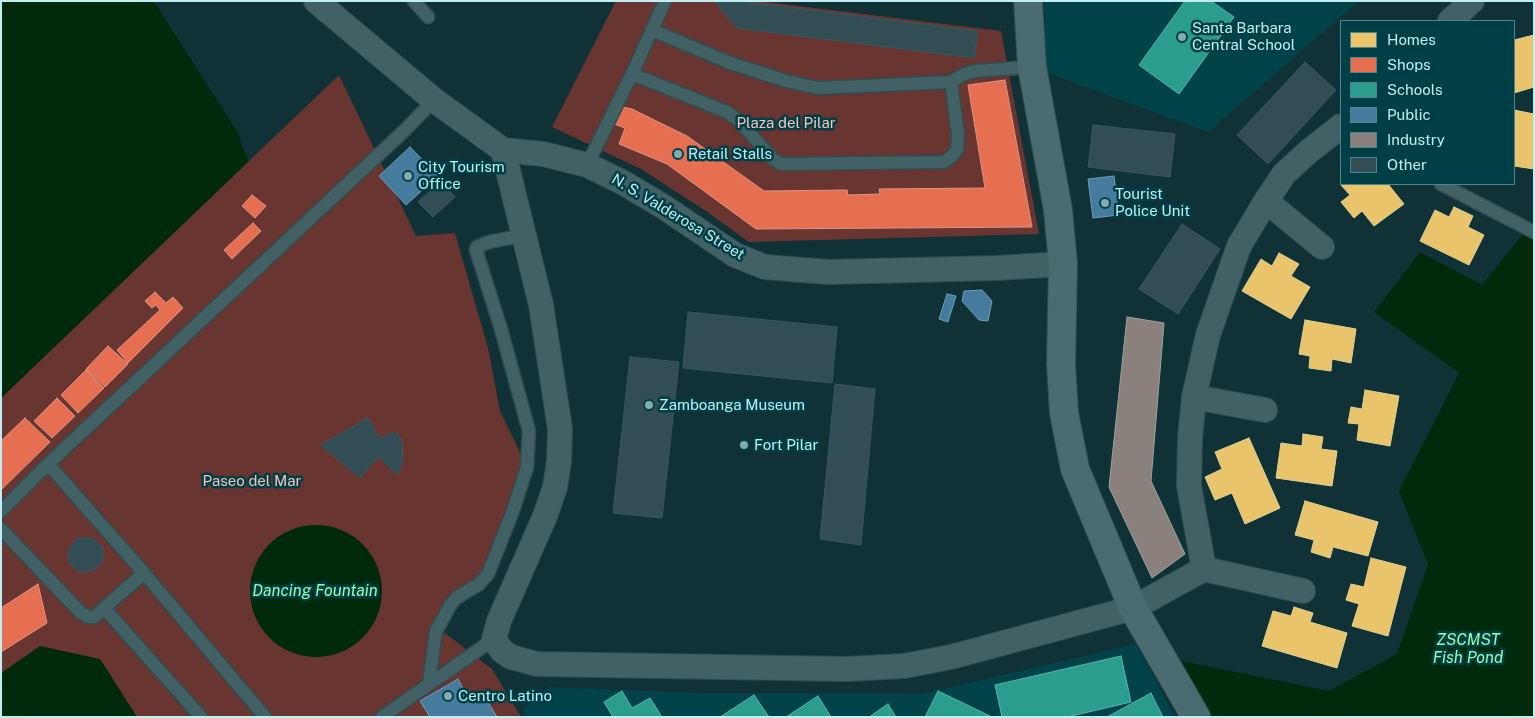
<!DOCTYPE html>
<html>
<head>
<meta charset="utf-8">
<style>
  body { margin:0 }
  #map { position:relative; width:1535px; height:718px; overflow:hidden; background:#103237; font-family:"Public Sans",sans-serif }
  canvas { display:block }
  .frame { position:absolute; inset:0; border:2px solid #c0eef4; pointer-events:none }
  .legend { position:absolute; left:1340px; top:20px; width:175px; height:165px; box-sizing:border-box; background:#013f46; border:1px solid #4d858c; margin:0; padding:6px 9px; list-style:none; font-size:15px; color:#c0eef4 }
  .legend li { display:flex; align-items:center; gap:10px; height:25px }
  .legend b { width:25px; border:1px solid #4d858c }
</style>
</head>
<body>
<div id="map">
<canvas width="1535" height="718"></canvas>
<div class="frame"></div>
<ul class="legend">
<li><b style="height:14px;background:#e9c46a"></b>Homes</li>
<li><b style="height:14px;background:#e76f51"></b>Shops</li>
<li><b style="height:14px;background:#2a9d8f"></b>Schools</li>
<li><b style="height:14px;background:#457b9d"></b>Public</li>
<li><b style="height:14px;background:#8a817c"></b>Industry</li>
<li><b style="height:14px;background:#324d54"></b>Other</li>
</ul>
</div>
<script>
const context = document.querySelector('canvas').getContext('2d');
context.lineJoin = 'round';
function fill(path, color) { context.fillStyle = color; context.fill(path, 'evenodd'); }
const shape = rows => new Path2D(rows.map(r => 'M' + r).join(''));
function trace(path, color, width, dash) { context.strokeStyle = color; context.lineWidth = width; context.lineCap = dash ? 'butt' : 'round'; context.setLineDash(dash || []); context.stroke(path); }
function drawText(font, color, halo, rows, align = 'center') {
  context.font = font + ' "Public Sans",sans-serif'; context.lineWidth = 5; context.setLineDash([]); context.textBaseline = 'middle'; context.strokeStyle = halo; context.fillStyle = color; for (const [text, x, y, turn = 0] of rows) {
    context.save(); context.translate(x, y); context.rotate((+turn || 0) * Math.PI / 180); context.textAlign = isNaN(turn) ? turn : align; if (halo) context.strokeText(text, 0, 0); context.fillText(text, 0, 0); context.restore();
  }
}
const built = shape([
  [1045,1,1359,1,1208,132,1045,72],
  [1136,644,1175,717,527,717,523,710,549,687,701,693,922,694]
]);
const green = shape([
  [616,1,758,1,1001,31,1039,234,749,242,703,209,641,169,552,127],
  [339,75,416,236,455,233,488,348,500,411,527,467,487,572,437,627,492,669,521,717,137,717,100,659,1,673,1,398]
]);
const water = shape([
  [1,1,153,1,160,11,238,133,242,145,249,161,1,398],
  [1534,220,1534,717,1213,717,1181,661,1329,691,1397,654,1428,565,1399,491,1459,373,1374,312,1420,252,1482,285],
  '250 591a66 66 0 1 1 132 0a66 66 0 1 1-132 0Z',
  [40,646,100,659,137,717,1,717,1,673]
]);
const homes = shape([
  [1534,35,1534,87,1514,93,1514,40,1534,35],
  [1514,110,1534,114,1534,169,1514,166,1514,110],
  [1341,183,1388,184,1404,204,1374,226,1362,211,1354,218,1341,202,1350,195,1340,184,1341,183],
  [1454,207,1473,216,1468,227,1484,235,1469,265,1420,241,1435,210,1449,217,1454,207],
  [1279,253,1299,264,1291,276,1310,287,1291,319,1242,291,1261,259,1272,266,1279,253],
  [1305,320,1356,329,1351,363,1332,359,1331,371,1309,368,1310,356,1299,354,1305,320],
  [1365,390,1399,396,1390,446,1357,440,1359,424,1348,423,1351,407,1362,409,1365,390],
  [1303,434,1323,437,1321,449,1337,451,1332,486,1276,478,1281,443,1302,446,1303,434],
  [1249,438,1280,508,1245,524,1232,493,1215,500,1205,477,1222,469,1215,452,1249,438],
  [1305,501,1378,522,1368,556,1333,547,1330,558,1311,552,1314,540,1295,535,1305,501],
  [1371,558,1406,567,1388,636,1352,626,1359,604,1346,600,1351,584,1364,587,1371,558],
  [1294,607,1313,613,1310,622,1347,633,1337,668,1262,646,1273,611,1291,616,1294,607]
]);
const shops = shape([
  [1005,80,1032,227,756,229,667,164,619,144,625,128,614,124,622,107,632,109,687,136,764,191,847,190,848,195,880,194,879,189,985,188,968,85,1005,80],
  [252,195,266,206,255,218,242,206,252,195],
  [253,223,261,231,232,259,224,250,253,223],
  [155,292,166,303,173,297,183,308,128,363,117,350,160,310,156,305,152,308,145,301,155,292],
  [108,346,128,364,105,387,86,369,108,346],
  [86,370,104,388,78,413,61,395,86,370],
  [57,398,75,416,52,438,34,421,57,398],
  [25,418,50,442,1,490,1,441,25,418],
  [38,584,47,623,1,652,1,608,38,584]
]);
const schools = shape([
  [1185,1,1211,1,1234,17,1179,94,1139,65,1185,1],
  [1121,656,1131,702,1067,717,1002,717,995,685,1121,656],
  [622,691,632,708,650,698,662,717,613,717,604,702,622,691],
  [938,691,992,717,925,717,938,691],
  [1151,693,1163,717,1107,717,1151,693],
  [754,695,769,717,720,717,754,695],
  [818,696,831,717,786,717,818,696],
  [888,704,896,717,869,717,888,704]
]);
const public = shape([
  [410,147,438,176,406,205,379,176,410,147],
  [1114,176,1119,215,1093,218,1088,179,1114,176],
  [982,290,992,301,988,321,979,320,962,301,964,291,982,290],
  [947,294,956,296,948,322,939,319,947,294],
  [458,679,469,699,482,692,497,717,430,717,420,701,458,679]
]);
const industry = shape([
  [1127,317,1164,323,1151,481,1185,554,1152,578,1109,487,1127,317]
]);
const building = shape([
  [714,1,739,1,978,31,974,58,737,28,714,1],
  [1305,62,1336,90,1268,164,1237,135,1305,62],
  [1093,125,1175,134,1170,177,1088,167,1093,125],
  [441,181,455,197,433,217,418,202,441,181],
  [1182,224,1220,249,1178,314,1139,289,1182,224],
  [688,312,837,327,832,383,683,368,688,312],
  [630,357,679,362,662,518,613,513,630,357],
  [835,384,875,389,861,545,820,539,835,384],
  [368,418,380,439,396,431,402,441,403,459,398,475,378,457,360,478,321,445,368,418],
  [78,538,92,538,103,547,103,561,93,571,79,572,68,561,69,548,78,538]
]);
const lane = shape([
  [414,1,428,17],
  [652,30,730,63,786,81,818,88,951,82],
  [632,74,727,112,738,120,773,159,781,164,944,162,952,156,957,150,958,134,951,82,964,74,975,71,1032,67],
  [587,165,632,74,665,1],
  [1441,184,1534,232],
  [1,511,48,464],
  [1,529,80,612,88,617,94,617,144,573],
  [104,608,201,717],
  [429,683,436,631,451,604,456,598,479,584,488,574,513,511,527,467,529,431,501,329,476,250,477,247,489,242,525,235],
  [265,717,144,573,48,464,405,130,434,100],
  [382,717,494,639]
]);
const street = shape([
  [316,1,434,100,503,150,543,154,587,165,622,182,664,207,735,255,765,267,828,272,997,268,1063,264],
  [1450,21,1472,1],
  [503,150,541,305,560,429,559,461,555,487,545,516,499,621,494,639,502,651,511,657,537,664,847,669,904,666,951,657,1133,608,1204,569,1189,486,1190,438,1194,397,1208,335,1239,246,1266,201,1284,174,1308,152,1341,126],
  [1266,201,1322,247],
  [1194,397,1265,410],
  [1204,569,1303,591]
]);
const secondary = shape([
  [1028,1,1032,67,1058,210,1063,264,1061,364,1064,413,1075,469,1133,608,1196,717]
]);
const markers = [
  [1182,37,5,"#82acb2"],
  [678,154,5,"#82acb2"],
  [408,176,5,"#82acb2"],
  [1105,203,5,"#82acb2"],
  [649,405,5,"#82acb2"],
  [744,445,5,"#82acb2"],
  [448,696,5,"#82acb2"]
];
const poiNames = [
  ["Santa Barbara",1192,28],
  ["Central School",1192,45],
  ["Retail Stalls",688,154],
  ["City Tourism",418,167],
  ["Office",418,184],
  ["Tourist",1115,194],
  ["Police Unit",1115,211],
  ["Zamboanga Museum",659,405],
  ["Fort Pilar",754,445],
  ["Centro Latino",458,696]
];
const parkNames = [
  ["Plaza del Pilar",786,123],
  ["Paseo del Mar",252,481]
];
const streetNames = [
  ["N. S. Valderosa Street",678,217,31]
];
const waterNames = [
  ["Dancing Fountain",315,591],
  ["ZSCMST",1468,640],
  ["Fish Pond",1468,658]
];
fill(built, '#02434a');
fill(green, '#693531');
fill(water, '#01290b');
fill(homes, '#e9c46a');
trace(homes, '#ddd193', 1);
fill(shops, '#e76f51');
trace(shops, '#db9582', 1);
fill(schools, '#2a9d8f');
trace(schools, '#57b5ad', 1);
fill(public, '#457b9d');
trace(public, '#6a9eb7', 1);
fill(industry, '#8a817c');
trace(industry, '#9aa2a0', 1);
fill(building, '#324d54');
trace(building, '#375961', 1);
trace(lane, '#304e52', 15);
trace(street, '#304e52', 26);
trace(secondary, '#304e52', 30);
trace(lane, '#426165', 12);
trace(street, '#426165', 24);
trace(secondary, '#4a6c70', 28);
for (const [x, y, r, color] of markers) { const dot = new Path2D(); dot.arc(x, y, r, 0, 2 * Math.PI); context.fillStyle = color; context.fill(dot); trace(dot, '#013f46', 2); }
drawText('15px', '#c0eef4', '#013f46', poiNames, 'left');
drawText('15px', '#f8c4be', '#013f46', parkNames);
drawText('15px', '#c0eef4', '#013f46', streetNames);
drawText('italic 16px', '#9bfca4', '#013f46', waterNames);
</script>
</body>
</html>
